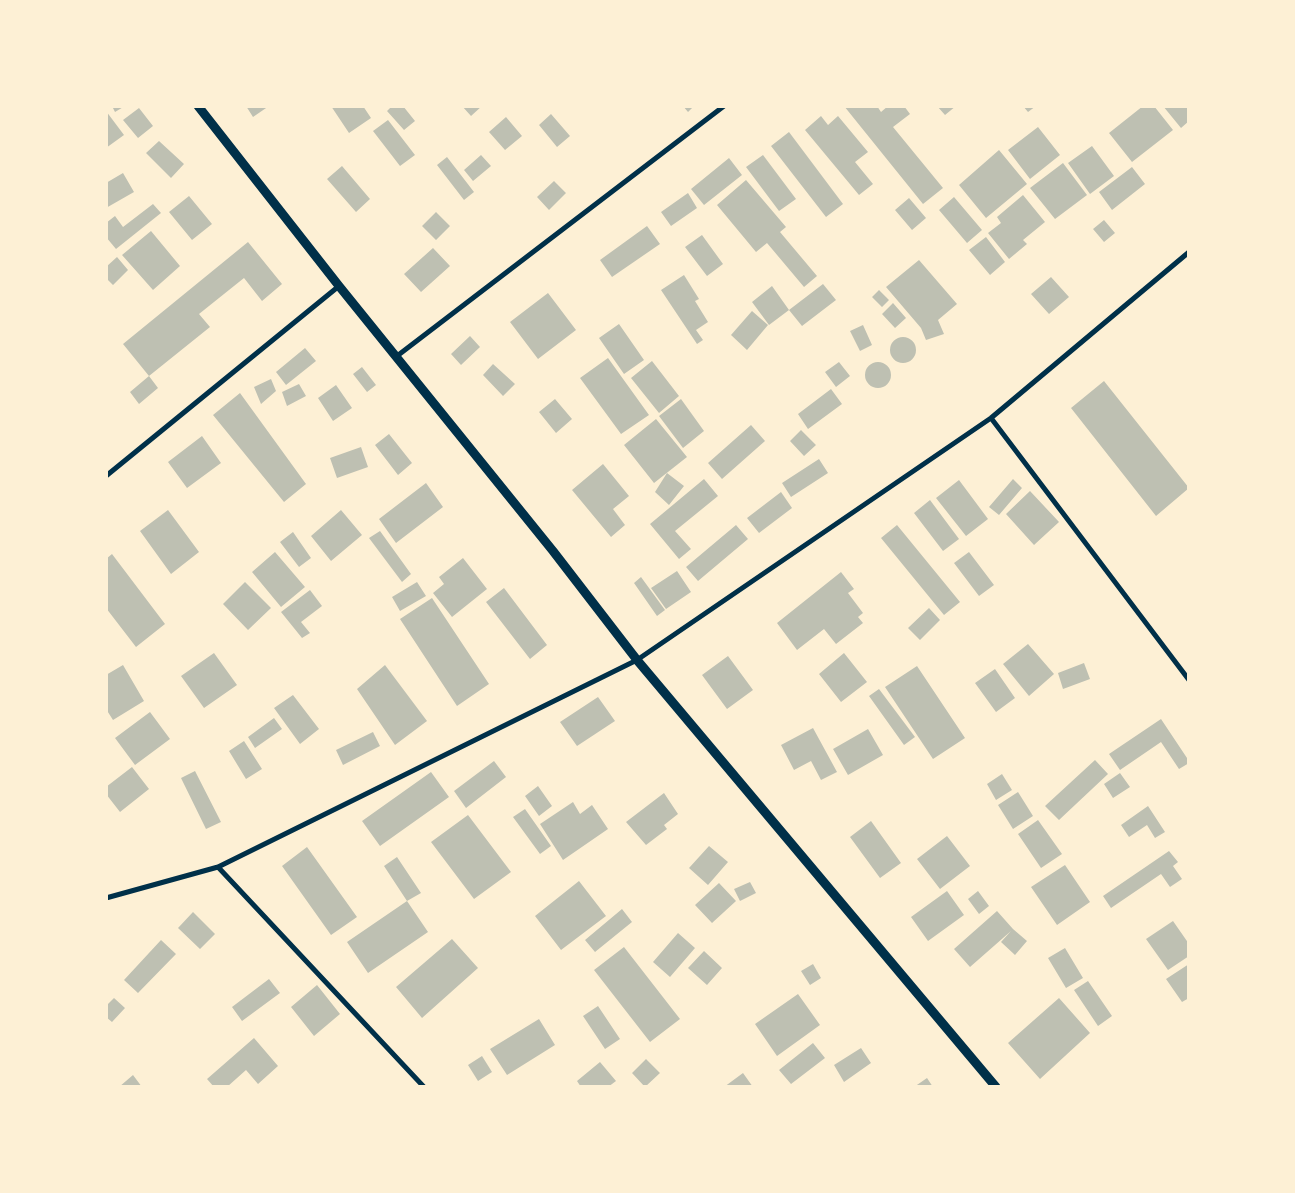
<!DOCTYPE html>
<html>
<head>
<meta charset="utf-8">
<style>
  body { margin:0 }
  #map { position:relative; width:1295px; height:1193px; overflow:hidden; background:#fdf0d5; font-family:"Source Sans 3",sans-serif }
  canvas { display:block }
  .frame { position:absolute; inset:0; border:108px solid #fdf0d5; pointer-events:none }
</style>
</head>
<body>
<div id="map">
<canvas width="1295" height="1193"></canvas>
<div class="frame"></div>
</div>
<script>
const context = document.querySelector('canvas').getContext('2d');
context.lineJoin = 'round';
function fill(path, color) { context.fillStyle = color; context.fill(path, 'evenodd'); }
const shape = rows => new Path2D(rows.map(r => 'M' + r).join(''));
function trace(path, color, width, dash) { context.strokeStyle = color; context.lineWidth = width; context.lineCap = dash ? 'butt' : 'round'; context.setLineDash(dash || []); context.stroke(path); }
const building = shape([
  [112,106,125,106,115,112],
  [246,106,269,106,253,117],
  [331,106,363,106,371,118,349,133],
  [392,106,403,106,415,121,404,130,387,111],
  [462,106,482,106,471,116],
  [683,106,694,106,688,112],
  [844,106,877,106,881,112,888,106,904,106,910,114,893,127,943,188,923,204],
  [937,106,956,106,945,115],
  [1023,106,1036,106,1028,112],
  [1143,106,1154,106,1173,130,1132,162,1109,133],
  [1163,106,1189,106,1189,121,1181,128],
  [139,108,153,126,138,138,123,120],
  [106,111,124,135,106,148],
  [551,114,570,136,557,147,539,125],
  [821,116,828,125,838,116,868,152,855,162,873,184,859,195,805,130],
  [506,117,522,136,505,150,489,132],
  [388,120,415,155,400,166,373,131],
  [1038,127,1060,155,1030,179,1008,150],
  [789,132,843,204,826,217,771,146],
  [159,141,184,164,171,178,146,153],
  [1092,146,1114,176,1090,194,1068,163],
  [999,150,1027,184,986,218,959,185],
  [481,155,491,166,473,181,464,170],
  [763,155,796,199,779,211,746,167],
  [447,157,474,192,464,200,437,165],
  [729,158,742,175,704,205,691,189],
  [1063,163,1087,195,1055,219,1030,188],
  [342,166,370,199,356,212,327,179],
  [1132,167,1145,184,1112,210,1099,192],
  [123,173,134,192,106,208,106,183],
  [746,180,786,227,780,232,817,276,804,287,767,243,756,252,717,205],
  [554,181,566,193,549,210,537,197],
  [688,193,697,208,671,226,661,212],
  [1023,195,1045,222,1023,240,1027,244,1009,259,988,233,1001,223,997,217],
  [189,196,212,224,192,240,169,212],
  [954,197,982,230,967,243,939,210],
  [909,198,926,218,912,230,895,210],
  [153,204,161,213,116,249,106,237,106,223,115,216,123,227],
  [436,212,450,226,436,240,422,226],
  [1104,220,1115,233,1104,242,1093,229],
  [647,226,660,244,612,277,600,260],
  [151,231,180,266,153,290,122,255],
  [702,235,723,264,707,276,685,247],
  [986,237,1005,262,990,275,969,250],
  [248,242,282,284,262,301,244,278,199,314,210,327,149,376,158,388,139,404,130,392,149,376,123,344],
  [433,248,450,266,421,292,404,274],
  [117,257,128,270,113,285,106,278,106,267],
  [919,260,957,304,938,320,944,334,926,340,921,328,886,287],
  [684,275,699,299,695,301,708,322,696,330,703,340,697,344,661,290],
  [1051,277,1069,297,1049,314,1031,294],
  [823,284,836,300,802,326,789,310],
  [772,286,789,310,769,325,752,302],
  [879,290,889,300,882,307,872,297],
  [548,293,576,330,538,359,510,322],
  [893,303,906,318,895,328,882,314],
  [752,311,768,325,747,350,731,335],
  [619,324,644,360,624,374,599,338],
  [863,325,872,345,860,351,850,331],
  [470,336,480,347,461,365,451,354],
  '890 350a13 13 0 1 1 26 0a13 13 0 1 1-26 0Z',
  [305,348,316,361,286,385,276,372],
  [608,358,649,415,621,434,580,378],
  [652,361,679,396,659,413,631,378],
  [839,362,850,376,836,387,825,372],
  '865 375a13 13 0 1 1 26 0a13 13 0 1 1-26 0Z',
  [493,364,515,384,503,396,483,375],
  [362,367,376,385,367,392,353,374],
  [271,379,276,391,261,404,254,387],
  [1104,381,1189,488,1156,516,1071,408],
  [299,384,306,396,287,406,282,392],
  [336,385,352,408,333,421,318,398],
  [831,389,842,404,808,429,798,414],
  [240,393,306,484,284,502,213,415],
  [555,399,572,419,556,433,539,412],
  [681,399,704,431,683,448,659,416],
  [656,419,687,457,654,483,624,445],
  [751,425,765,441,722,479,708,463],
  [801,430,816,445,804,456,790,441],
  [389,434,412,463,398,475,375,445],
  [202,436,221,463,187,488,168,462],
  [361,447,368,467,337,478,330,458],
  [819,459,828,473,791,497,782,483],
  [603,464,629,496,613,509,625,525,611,537,572,490],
  [667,473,684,486,669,505,655,492],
  [704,479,718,496,675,531,691,549,679,559,650,524],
  [1013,479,1022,488,999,515,989,507],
  [959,480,988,519,966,536,936,498],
  [426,483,443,507,396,543,379,519],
  [1030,491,1059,522,1034,545,1006,514],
  [781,492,792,508,759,533,747,518],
  [930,500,959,539,943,551,914,513],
  [168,510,199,552,171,574,140,531],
  [341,510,362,535,331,561,311,536],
  [736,525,748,539,698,581,686,567],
  [897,525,960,602,944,615,881,538],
  [380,531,411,574,402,582,369,538],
  [293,532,311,558,299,567,280,542],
  [275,552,305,587,281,607,252,572],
  [969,552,994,585,979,596,954,563],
  [112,554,165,624,136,647,106,608,106,559],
  [463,558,487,589,452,617,433,593,444,584,439,577],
  [677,571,691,592,666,609,651,588],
  [841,572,854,589,848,593,863,613,858,617,863,623,836,644,824,629,797,650,777,623],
  [641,577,665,610,657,616,634,583],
  [245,582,271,608,248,630,223,604],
  [417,582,426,596,400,611,392,597],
  [504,588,547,645,530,659,486,602],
  [310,590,322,606,301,622,310,633,302,638,281,612],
  [432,598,489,684,457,706,400,619],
  [929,608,940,620,920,640,908,628],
  [1028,644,1054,674,1029,696,1003,664],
  [214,653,237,685,204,708,181,676],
  [844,653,867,682,841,702,819,674],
  [728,656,753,690,727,709,702,675],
  [1084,663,1090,679,1063,689,1058,673],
  [123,665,144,701,113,720,106,709,106,675],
  [385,665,427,721,395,745,357,689],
  [917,666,965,738,933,759,885,687],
  [995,669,1015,698,996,712,975,683],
  [879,689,915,737,904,745,869,696],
  [293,695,319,729,300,744,274,708],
  [598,697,615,721,577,746,560,722],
  [150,712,170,739,135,765,115,738],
  [274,718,282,729,255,748,248,737],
  [1161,719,1189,761,1189,763,1179,769,1161,742,1120,770,1109,754],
  [813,728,837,772,821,780,811,761,794,770,781,745],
  [868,729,883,755,848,775,833,749],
  [373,732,380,746,343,765,336,750],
  [244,741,262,769,246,779,229,751],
  [1095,760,1108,774,1059,820,1045,806],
  [494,761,506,777,466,808,454,791],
  [132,767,149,789,120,812,106,794,106,787],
  [195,771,221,822,206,829,181,778],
  [431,772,449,797,380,846,362,821],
  [1120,773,1130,787,1113,798,1104,784],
  [1002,774,1012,790,996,800,987,784],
  [538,786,552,806,539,816,525,796],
  [1018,792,1033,816,1013,829,998,805],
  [664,793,678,814,664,825,667,829,646,845,626,822],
  [573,802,580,814,592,805,608,829,563,860,540,824],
  [1148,806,1165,832,1155,838,1147,825,1129,837,1121,825],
  [525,809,551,846,540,854,513,817],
  [468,815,511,872,474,899,431,842],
  [1038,820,1062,854,1041,868,1018,834],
  [871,821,901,863,880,878,850,837],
  [947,836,970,866,940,889,917,859],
  [709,846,728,862,708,885,689,868],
  [307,847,357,917,331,935,282,866],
  [1169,851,1178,862,1173,866,1182,879,1170,887,1161,874,1111,908,1103,896],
  [397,857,421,893,407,901,428,932,368,973,347,942,407,901,384,866],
  [1065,865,1090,902,1057,925,1031,887],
  [579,881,606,916,561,950,535,916],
  [750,882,756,893,740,901,734,889],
  [719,883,736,901,712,923,695,905],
  [947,891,964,915,928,941,911,917],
  [978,891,989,906,979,914,968,899],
  [622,909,632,922,595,952,585,940],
  [997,911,1013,929,1027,941,1015,955,1001,942,1011,931,970,967,954,949],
  [193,912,215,934,200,949,178,928],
  [1173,921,1189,944,1189,956,1168,970,1146,939],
  [678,933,695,948,670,977,653,962],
  [452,939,478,968,422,1018,396,987],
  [161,940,176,954,138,993,124,980],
  [624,947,680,1019,650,1042,594,970],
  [1065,948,1083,978,1066,988,1048,958],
  [704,951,722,968,707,985,688,968],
  [813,964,821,978,810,985,801,971],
  [1189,964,1189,998,1182,1002,1166,979],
  [269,979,280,993,242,1021,232,1007],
  [1088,981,1112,1016,1098,1026,1074,990],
  [317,985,340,1014,314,1036,291,1007],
  [798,994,820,1025,777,1056,755,1024],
  [114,998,125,1008,112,1022,106,1017,106,1006],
  [1059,998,1090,1033,1040,1079,1008,1043],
  [598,1006,620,1039,605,1049,583,1016],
  [539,1019,555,1045,507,1075,490,1049],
  [254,1038,278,1066,258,1084,246,1070,227,1087,214,1087,207,1079],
  [813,1043,825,1058,791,1084,779,1070],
  [861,1048,871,1063,844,1082,834,1065],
  [482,1056,492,1072,478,1081,468,1065],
  [646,1059,660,1073,645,1087,632,1073],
  [600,1062,616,1081,608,1087,581,1087,577,1081],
  [743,1073,753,1087,724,1087],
  [133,1075,142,1087,119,1087],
  [927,1078,933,1087,914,1087]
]);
const minor = shape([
  [397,356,724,106],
  [991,418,1189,680],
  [106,476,339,286],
  [218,867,424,1087],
  [106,898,218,867,637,660,991,418,1189,252]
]);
const tertiary = shape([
  [198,106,339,286,553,551,637,660,996,1087]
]);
fill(building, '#bec0b2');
trace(minor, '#003049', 5);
trace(tertiary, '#003049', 9);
</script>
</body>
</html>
